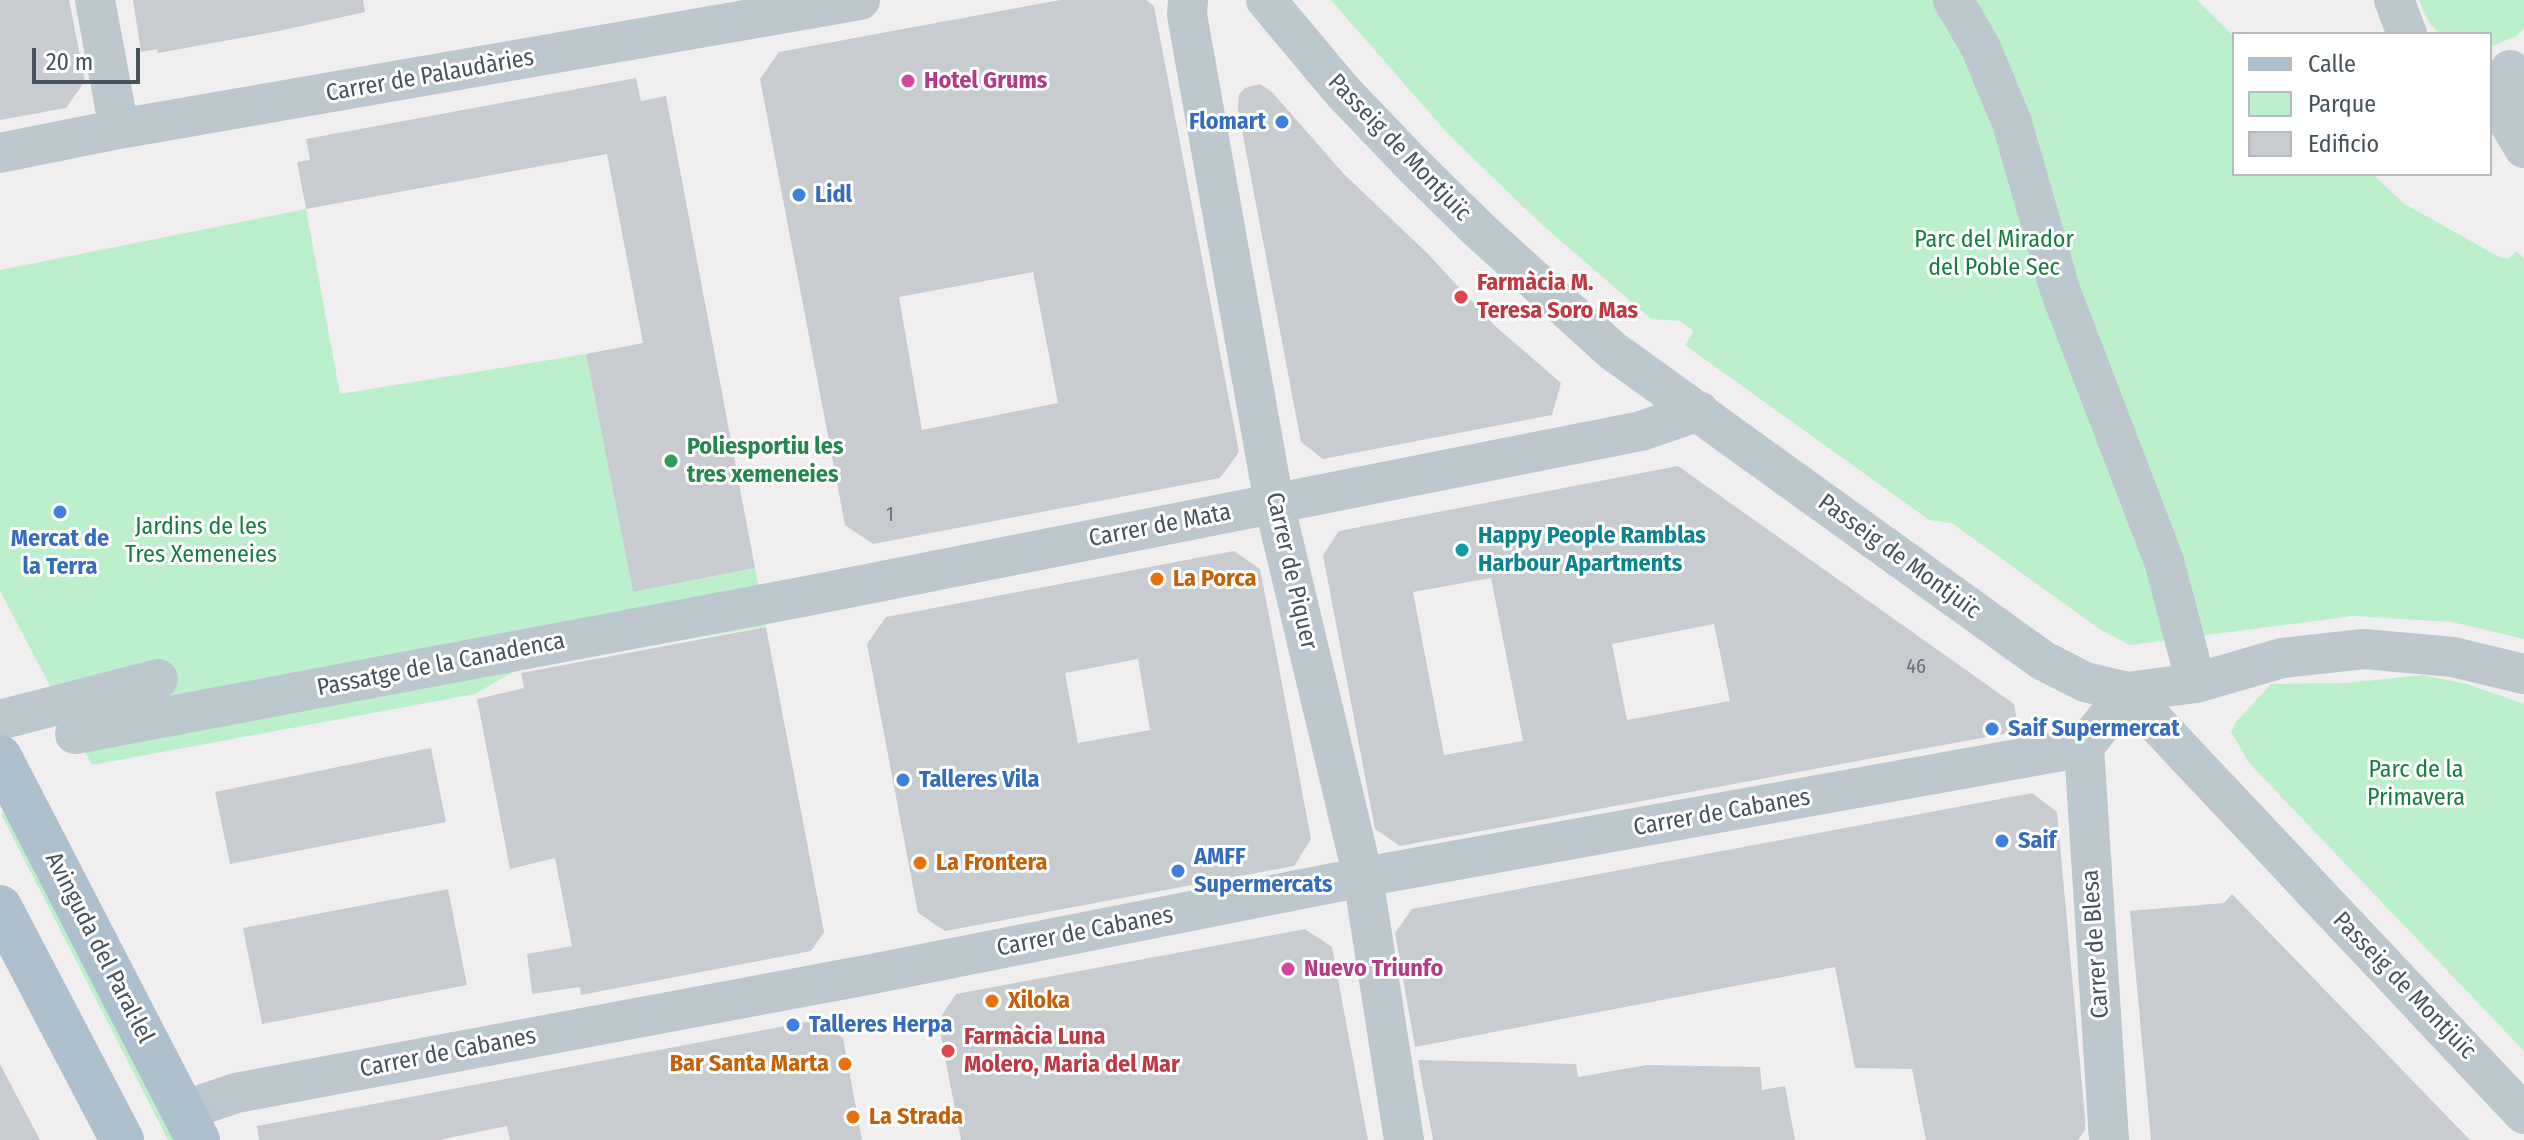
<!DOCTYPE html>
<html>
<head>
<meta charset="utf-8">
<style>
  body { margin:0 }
  #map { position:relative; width:2524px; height:1140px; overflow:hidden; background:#f1eeef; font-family:"Fira Sans Condensed",sans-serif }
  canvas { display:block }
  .legend { position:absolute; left:2232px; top:32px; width:260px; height:144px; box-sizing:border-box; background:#fff; border:2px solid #b5babe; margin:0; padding:10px 14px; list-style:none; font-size:24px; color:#46535c }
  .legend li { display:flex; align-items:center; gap:16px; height:40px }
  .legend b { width:40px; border:2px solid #b5babe }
  .scale { position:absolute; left:32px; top:48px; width:108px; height:36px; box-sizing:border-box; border:4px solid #46535c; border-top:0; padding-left:10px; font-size:24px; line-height:28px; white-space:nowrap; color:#46535c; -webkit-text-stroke:6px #fff; paint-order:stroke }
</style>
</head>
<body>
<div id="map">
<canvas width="2524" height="1140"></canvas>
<ul class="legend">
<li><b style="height:10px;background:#aec0ce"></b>Calle</li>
<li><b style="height:22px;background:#bcefcc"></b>Parque</li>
<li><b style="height:22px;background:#c8ccd1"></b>Edificio</li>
</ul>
<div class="scale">20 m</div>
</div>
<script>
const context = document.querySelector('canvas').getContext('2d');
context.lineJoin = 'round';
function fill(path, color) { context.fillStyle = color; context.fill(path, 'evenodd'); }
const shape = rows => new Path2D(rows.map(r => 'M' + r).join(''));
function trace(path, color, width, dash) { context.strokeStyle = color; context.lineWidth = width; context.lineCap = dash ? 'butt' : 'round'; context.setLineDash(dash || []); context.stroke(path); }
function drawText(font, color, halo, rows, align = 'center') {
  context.font = font + ' "Fira Sans Condensed",sans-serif'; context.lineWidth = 6; context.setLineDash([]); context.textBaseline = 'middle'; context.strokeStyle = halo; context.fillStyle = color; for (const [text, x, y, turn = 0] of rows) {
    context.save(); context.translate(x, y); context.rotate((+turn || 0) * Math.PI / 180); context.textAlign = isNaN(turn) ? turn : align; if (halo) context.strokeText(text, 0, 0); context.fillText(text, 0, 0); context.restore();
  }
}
const green = shape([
  [1331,0,2197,0,2234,36,2234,174,2373,174,2403,203,2501,258,2509,258,2517,251,2524,258,2524,639,2452,622,2353,616,2130,645,2101,630,1952,523,1929,520,1685,345,1694,331,1680,321,1651,319,1538,221,1449,135],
  [2419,0,2524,0,2524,28,2516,36,2490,47,2490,34,2439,34,2427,19],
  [306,209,340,394,586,354,633,592,755,568,766,626,520,668,475,694,92,765,0,591,0,270],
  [2422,675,2467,684,2524,704,2524,1051,2250,764,2231,732,2236,722,2271,684,2347,683],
  [6,812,175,1140,168,1140,1,814]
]);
const building = shape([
  [0,0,69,0,85,81,66,108,0,120],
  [133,0,363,0,365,12,279,31,158,53,157,49,141,52],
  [1060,0,1146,0,1154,6,1239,452,1220,478,873,544,845,525,760,79,779,52],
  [1033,272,1058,403,922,430,899,297],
  [636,78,641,101,666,96,755,568,633,592,586,354,643,343,607,154,306,209,297,162,310,160,306,139],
  [1260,84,1272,92,1343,173,1427,253,1494,325,1561,383,1552,415,1323,459,1301,442,1238,109,1239,94,1245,88],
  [1678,466,2014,704,2019,731,1400,846,1375,829,1323,555,1339,531],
  [1491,578,1523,741,1444,755,1413,592],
  [1714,624,1730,701,1627,720,1612,644],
  [1234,551,1260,569,1274,641,1311,839,1294,866,945,931,918,913,867,644,886,617],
  [1138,659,1150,730,1078,743,1065,673],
  [766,627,824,932,811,951,581,995,580,987,532,994,527,954,572,946,555,858,510,869,477,699,524,688,521,673],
  [431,748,446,822,230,864,215,792],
  [2032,793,2057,812,2085,1118,2085,1130,2078,1140,1926,1140,1912,1069,1855,1068,1835,967,1415,1047,1395,933,1412,909],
  [448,889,467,985,262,1024,243,928],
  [2232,894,2262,925,2470,1140,2151,1140,2130,911,2224,903],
  [1305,929,1332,947,1368,1140,961,1140,938,1021,956,994],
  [817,1020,843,1038,862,1140,510,1140,507,1126,439,1140,259,1140,257,1126],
  [1418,1060,1576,1064,1578,1077,1647,1065,1760,1067,1762,1090,1785,1086,1795,1140,1433,1140],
  [0,1064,40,1140,0,1140]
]);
const minor = shape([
  [95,0,119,129],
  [1188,0,1187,15,1274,503,1363,877,1404,1140],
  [1266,0,1343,92,1411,163,1479,230,1613,351,2042,660,2085,682,2127,692,2524,1114],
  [1953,0,1981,48,2012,123,2060,290,2164,561,2196,683],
  [2394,0,2407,34],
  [2510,70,2508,121,2524,148],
  [0,153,119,129,860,0],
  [0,720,158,679],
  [75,734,807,596,1641,431,1699,411],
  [2084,747,2127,692,2196,683,2282,658,2364,649,2453,657,2524,674],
  [2084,747,2109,1140],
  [183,1111,236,1093,872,974,1363,877,2084,747]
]);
const major = shape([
  [0,757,198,1140],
  [0,907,122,1140]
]);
const markers = [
  [908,81,8,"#d1479c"],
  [1282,122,8,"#3f7fe0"],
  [799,195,8,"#3f7fe0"],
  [1461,297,8,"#e0444e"],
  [671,461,8,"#2e9e5b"],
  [60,512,8,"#3f7fe0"],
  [1462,550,8,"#0f9aa8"],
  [1157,579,8,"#e8710a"],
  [1992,729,8,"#3f7fe0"],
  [903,780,8,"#3f7fe0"],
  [2002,841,8,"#3f7fe0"],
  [920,863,8,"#e8710a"],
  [1178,871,8,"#3f7fe0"],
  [1288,969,8,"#d1479c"],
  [992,1001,8,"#e8710a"],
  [793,1025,8,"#3f7fe0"],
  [948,1051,8,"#e0444e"],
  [845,1064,8,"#e8710a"],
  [853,1117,8,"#e8710a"]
];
const numberNames = [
  ["1",890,515],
  ["46",1916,667]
];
const streetNames = [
  ["Carrer de Palaudàries",430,76,-10],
  ["Passeig de Montjuïc",1399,148,46],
  ["Carrer de Mata",1160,526,-11],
  ["Passeig de Montjuïc",1899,557,36],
  ["Carrer de Piquer",1291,571,77],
  ["Passatge de la Canadenca",441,665,-11],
  ["Carrer de Cabanes",1722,813,-10],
  ["Carrer de Cabanes",1085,932,-11],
  ["Carrer de Blesa",2096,944,-94],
  ["Avinguda del Paral·lel",99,948,63],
  ["Passeig de Montjuïc",2404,986,46],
  ["Carrer de Cabanes",448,1053,-11]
];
const hotelNames = [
  ["Hotel Grums",924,81],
  ["Nuevo Triunfo",1304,969]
];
const shopNames = [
  ["Flomart",1266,122,"right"],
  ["Lidl",815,195],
  ["Mercat de",60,539,"center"],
  ["la Terra",60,567,"center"],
  ["Saif Supermercat",2008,729],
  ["Talleres Vila",919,780],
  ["Saif",2018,841],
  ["AMFF",1194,857],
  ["Supermercats",1194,885],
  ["Talleres Herpa",809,1025]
];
const parkNames = [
  ["Parc del Mirador",1994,240],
  ["del Poble Sec",1994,268],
  ["Jardins de les",201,527],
  ["Tres Xemeneies",201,555],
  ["Parc de la",2416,770],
  ["Primavera",2416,798]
];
const healthNames = [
  ["Farmàcia M.",1477,283],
  ["Teresa Soro Mas",1477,311],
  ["Farmàcia Luna",964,1037],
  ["Molero, Maria del Mar",964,1065]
];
const leisureNames = [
  ["Poliesportiu les",687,447],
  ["tres xemeneies",687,475]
];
const cultureNames = [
  ["Happy People Ramblas",1478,536],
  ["Harbour Apartments",1478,564]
];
const foodNames = [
  ["La Porca",1173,579],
  ["La Frontera",936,863],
  ["Xiloka",1008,1001],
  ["Bar Santa Marta",829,1064,"right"],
  ["La Strada",869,1117]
];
fill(green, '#bcefcc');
fill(building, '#c8ccd1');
trace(minor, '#bcc7ce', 40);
trace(major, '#aec0ce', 44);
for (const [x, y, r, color] of markers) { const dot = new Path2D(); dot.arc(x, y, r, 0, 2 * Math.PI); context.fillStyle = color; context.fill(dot); trace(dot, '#fff', 3); }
drawText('20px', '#667179', null, numberNames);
drawText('24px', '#46535c', '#fff', streetNames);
drawText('bold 24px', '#b23c85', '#fff', hotelNames, 'left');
drawText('bold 24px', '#366cbe', '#fff', shopNames, 'left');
drawText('24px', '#167e43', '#fff', parkNames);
drawText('bold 24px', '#be3a42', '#fff', healthNames, 'left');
drawText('bold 24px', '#27864d', '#fff', leisureNames, 'left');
drawText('bold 24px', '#0d838f', '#fff', cultureNames, 'left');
drawText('bold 24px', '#c56008', '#fff', foodNames, 'left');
</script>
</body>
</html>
